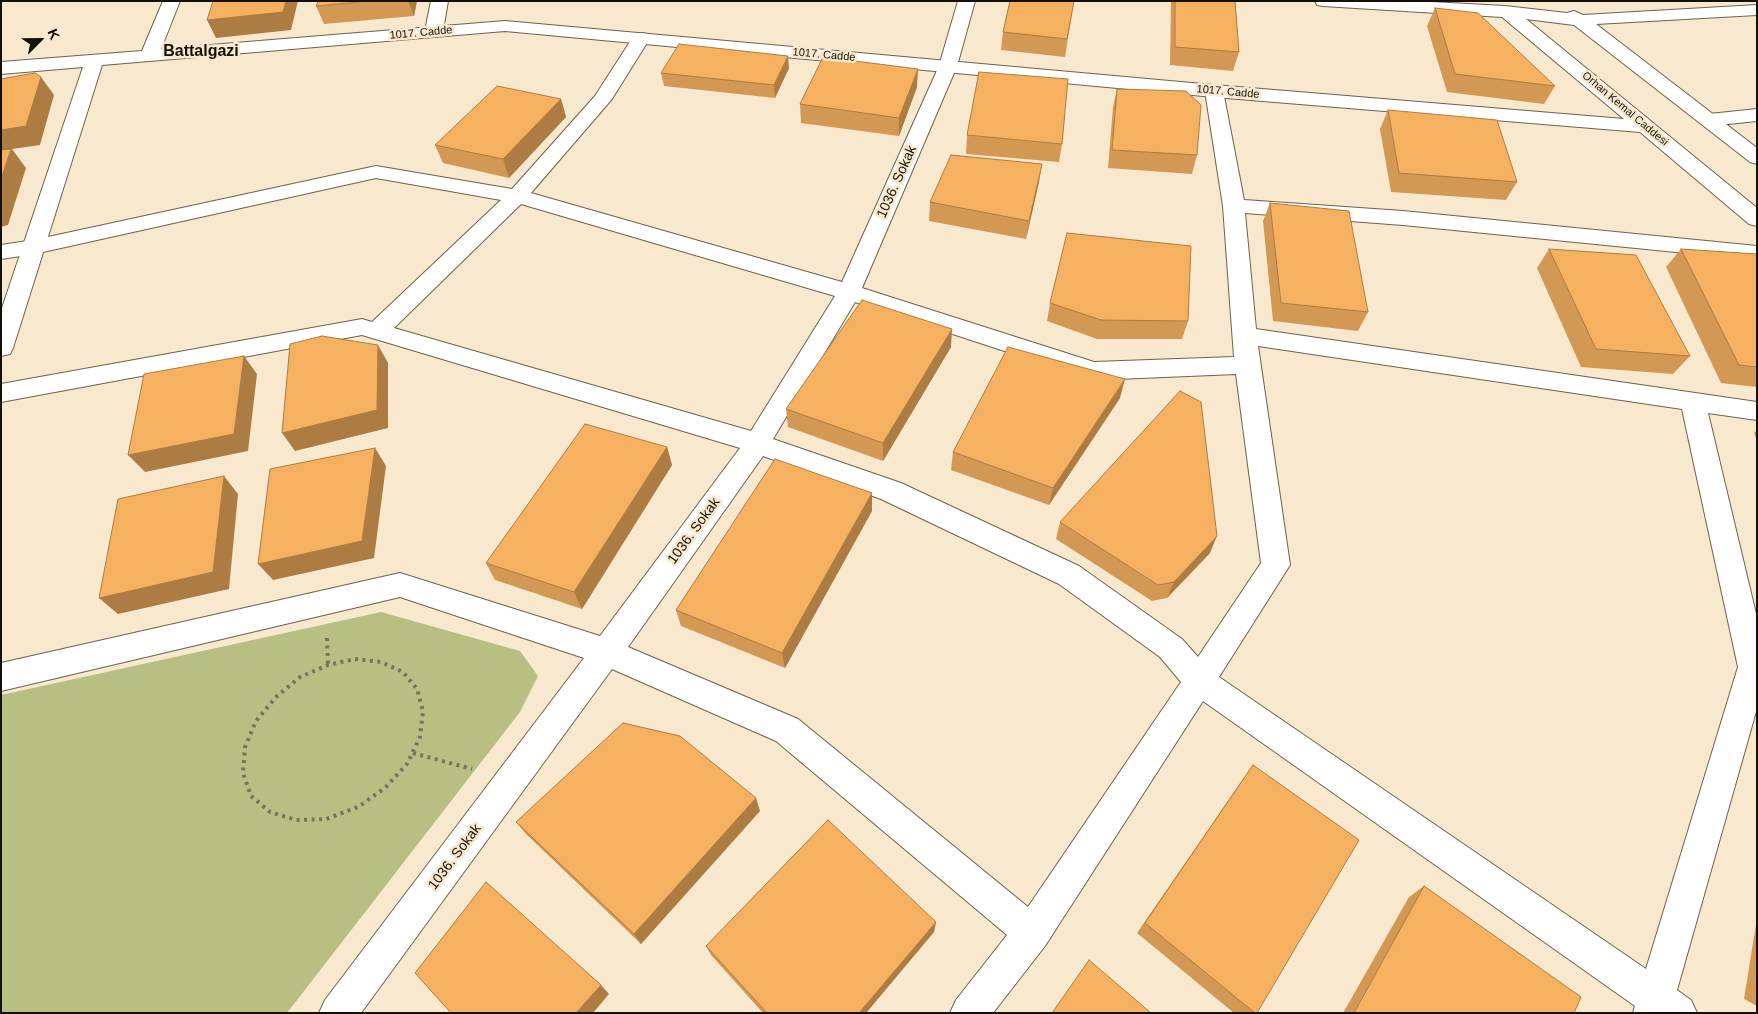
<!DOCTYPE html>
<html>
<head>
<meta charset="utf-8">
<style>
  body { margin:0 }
  #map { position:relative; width:1758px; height:1014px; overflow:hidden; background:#f8e9ce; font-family:Arial,sans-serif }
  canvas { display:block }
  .frame { position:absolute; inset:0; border:2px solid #151007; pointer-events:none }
  .north { position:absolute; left:15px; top:15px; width:50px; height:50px; -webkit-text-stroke:4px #f8e9ce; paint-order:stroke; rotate:67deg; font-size:14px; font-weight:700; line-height:20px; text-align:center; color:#151007 }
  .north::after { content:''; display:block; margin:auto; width:18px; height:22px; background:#151007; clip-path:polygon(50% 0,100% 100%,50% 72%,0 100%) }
</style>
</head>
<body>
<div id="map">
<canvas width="1758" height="1014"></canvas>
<div class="frame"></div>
<div class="north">K</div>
</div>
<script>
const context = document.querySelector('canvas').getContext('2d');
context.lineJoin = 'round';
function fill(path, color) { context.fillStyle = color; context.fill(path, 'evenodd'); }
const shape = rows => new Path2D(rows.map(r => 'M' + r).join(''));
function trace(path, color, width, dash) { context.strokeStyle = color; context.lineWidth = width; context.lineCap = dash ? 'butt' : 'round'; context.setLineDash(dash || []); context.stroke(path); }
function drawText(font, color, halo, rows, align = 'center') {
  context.font = font + ' Arial,sans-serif'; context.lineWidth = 5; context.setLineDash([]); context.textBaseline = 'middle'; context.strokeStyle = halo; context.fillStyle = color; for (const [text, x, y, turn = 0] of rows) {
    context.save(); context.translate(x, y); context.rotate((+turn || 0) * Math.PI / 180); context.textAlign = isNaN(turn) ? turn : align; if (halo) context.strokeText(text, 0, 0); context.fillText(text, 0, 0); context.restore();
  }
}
const green = shape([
  [381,612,520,651,538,676,520,712,287,1013,1,1013,1,695]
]);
const path = shape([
  [327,638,328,665],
  [355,659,381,662,403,672,417,689,423,711,420,737,407,764,385,788,358,807,326,819,296,820,270,812,251,796,243,773,245,747,256,721,276,697,300,677,328,665,355,659],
  [413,753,472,769]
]);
const street = shape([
  [431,1,448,1,443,31,440,35,434,36,428,35,425,31,431,1],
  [958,1,975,1,957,66,862,288,1094,362,1234,357,1223,206,1205,91,1207,87,1214,85,1221,87,1223,91,1244,200,1403,211,1757,246,1757,260,1403,225,1245,213,1256,329,1757,402,1757,420,1708,413,1757,618,1757,708,1677,990,1691,1000,1697,1013,1633,1013,1635,1006,1203,701,1045,946,993,1013,950,1013,956,1000,1007,935,776,741,612,669,361,1013,319,1013,325,1000,584,658,400,597,1,691,1,663,400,573,600,636,740,448,362,335,1,402,1,384,362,319,372,322,501,200,376,178,34,254,1,259,1,245,34,240,376,166,512,189,595,96,635,34,641,33,647,34,650,38,612,99,531,193,842,282,939,66,958,1],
  [521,204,835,296,751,431,394,328,521,204],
  [855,302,1093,380,1236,374,1261,563,1198,657,1182,639,1079,566,901,483,773,439,855,302],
  [1258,346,1682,409,1738,667,1646,969,1219,677,1290,565,1258,346],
  [763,456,881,499,1059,584,1160,657,1181,682,1028,907,798,719,628,647,763,456],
  [1757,109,1757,121,1709,126,1702,124,1699,120,1702,116,1709,114,1757,109]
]);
const secondary = shape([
  [163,1,180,1,161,49,505,21,1214,85,1624,119,1502,17,1323,6,1317,5,1315,1,1413,1,1505,6,1567,13,1574,11,1583,15,1757,5,1757,15,1596,24,1757,148,1757,164,1750,162,1574,25,1526,19,1757,208,1757,226,1749,224,1640,132,1214,97,505,31,102,65,13,348,10,354,1,356,1,311,83,67,1,74,1,62,142,51,163,1]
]);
const wall = shape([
  [318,1,417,1,414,16,324,24,316,6],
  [519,1,537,1,519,2],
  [1010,1,1074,1,1065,57,1001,50,1003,32],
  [1171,1,1235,1,1239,52,1233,71,1170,65],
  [1435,8,1555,86,1544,104,1447,92,1427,26],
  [789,68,775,98,664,86,661,73],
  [917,87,899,136,801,123,800,104],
  [1117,89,1197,155,1192,174,1108,168,1113,107],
  [561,99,566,117,509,178,443,163,435,145],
  [1388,110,1517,182,1506,200,1391,192,1380,129],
  [967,135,1062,144,1059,162,966,154],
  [1039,182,1026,239,929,221,930,202],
  [1270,203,1368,312,1358,331,1273,321,1263,221],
  [1549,249,1690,356,1673,374,1581,367,1537,268],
  [1681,249,1757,254,1757,387,1721,383,1666,267],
  [1050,303,1188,321,1182,339,1097,339,1047,321],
  [951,347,883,461,788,427,786,409],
  [1120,398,1049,505,951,470,953,452],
  [1757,430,1757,441,1754,433],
  [667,447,672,465,582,609,495,580,486,563],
  [872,511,785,668,681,626,676,610],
  [1060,522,1210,553,1167,598,1152,601,1056,539],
  [1253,765,1257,1013,1234,1013,1137,933,1243,779],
  [760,811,641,944,526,834,516,822],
  [1424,886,1574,1013,1343,1013,1409,897],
  [1757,918,1757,1006,1744,999],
  [936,922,934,932,866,1013,763,1013,711,955,706,946]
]);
const shadedWall = shape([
  [286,1,298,1,291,30,216,38,207,20],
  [408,1,417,1,414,16],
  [788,56,789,68,775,98,774,85],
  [918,69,917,87,899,136,899,118],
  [41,77,54,95,40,145,12,149,26,168,8,225,1,227,1,130],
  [561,99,566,117,509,178,503,159],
  [1042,164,1039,182,1026,239,1029,221],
  [952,329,951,347,883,461,883,443],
  [378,345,388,363,388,428,295,451,282,433],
  [244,356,257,374,248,451,145,472,128,455],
  [1125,379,1120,398,1049,505,1053,488],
  [667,447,672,465,582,609,574,592],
  [375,448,386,466,374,558,273,580,258,564],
  [224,476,238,494,229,589,118,614,99,598],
  [872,493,872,511,785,668,782,653],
  [1217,536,1210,553,1167,598,1174,582],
  [756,798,760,811,641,944,634,934],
  [936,922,934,932,866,1013,859,1013],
  [601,985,609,994,593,1013,576,1013]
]);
const building = shape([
  [213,1,286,1,283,12,207,20,213,1],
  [318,1,369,1,316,6,318,1],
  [1010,1,1074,1,1067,39,1003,32,1010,1],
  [1175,1,1235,1,1239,52,1175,47,1175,1],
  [1435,8,1478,13,1555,86,1455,74,1435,8],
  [679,44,788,56,774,85,661,73,679,44],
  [823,57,918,69,899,118,800,104,823,57],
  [979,72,1068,79,1062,144,967,135,979,72],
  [35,73,41,77,26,126,1,130,1,79,35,73],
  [497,86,561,99,503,159,435,145,497,86],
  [1117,89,1186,91,1201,105,1197,155,1112,150,1117,89],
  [1388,110,1497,120,1517,182,1399,173,1388,110],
  [11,149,1,179,1,150,11,149],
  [951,155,1042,164,1029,221,930,202,951,155],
  [1270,203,1349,211,1368,312,1281,303,1270,203],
  [1067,233,1191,246,1188,321,1101,320,1050,303,1067,233],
  [1549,249,1636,255,1690,356,1596,349,1549,249],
  [1681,249,1757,254,1757,367,1739,365,1681,249],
  [862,300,952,329,883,443,786,409,862,300],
  [322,336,378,345,377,410,282,433,290,344,322,336],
  [1008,347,1125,379,1053,488,953,452,1008,347],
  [244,356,234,434,128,455,144,374,244,356],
  [1180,391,1201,402,1217,536,1174,582,1158,585,1060,522,1180,391],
  [585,424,667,447,574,592,486,563,585,424],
  [375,448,362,541,258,564,270,469,375,448],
  [775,459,872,493,782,653,676,610,775,459],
  [224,476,213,572,99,598,118,499,224,476],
  [623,723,680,736,756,798,634,934,516,822,623,723],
  [1253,765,1359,840,1257,1013,1255,1013,1145,923,1253,765],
  [828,820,936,922,859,1013,767,1013,706,946,828,820],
  [486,882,601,985,576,1013,451,1013,415,973,486,882],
  [1424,886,1581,997,1574,1013,1354,1013,1424,886],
  [1089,960,1151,1013,1052,1013,1089,960]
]);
const farStreetnames = [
  ["1017. Cadde",421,33,-5],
  ["1017. Cadde",824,55,5],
  ["1017. Cadde",1228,92,5],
  ["Orhan Kemal Caddesi",1625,109,40]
];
const streetNames = [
  ["1036. Sokak",897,182,-66],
  ["1036. Sokak",694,531,-54],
  ["1036. Sokak",455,857,-53]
];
const farDistrictnames = [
  ["Battalgazi",201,52]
];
fill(green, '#b7bf83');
trace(street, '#6e624a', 2);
trace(secondary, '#6e624a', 2);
trace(path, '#7c7261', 4, [3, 4.5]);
fill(street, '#fff');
fill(secondary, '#fff');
fill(wall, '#d39853');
fill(shadedWall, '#ac7c43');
fill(building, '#f5b160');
trace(building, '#ac7c43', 1);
drawText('11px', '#151007', '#f8e9ce', farStreetnames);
drawText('14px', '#151007', '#f8e9ce', streetNames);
drawText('bold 16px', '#151007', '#f8e9ce', farDistrictnames);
</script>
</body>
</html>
